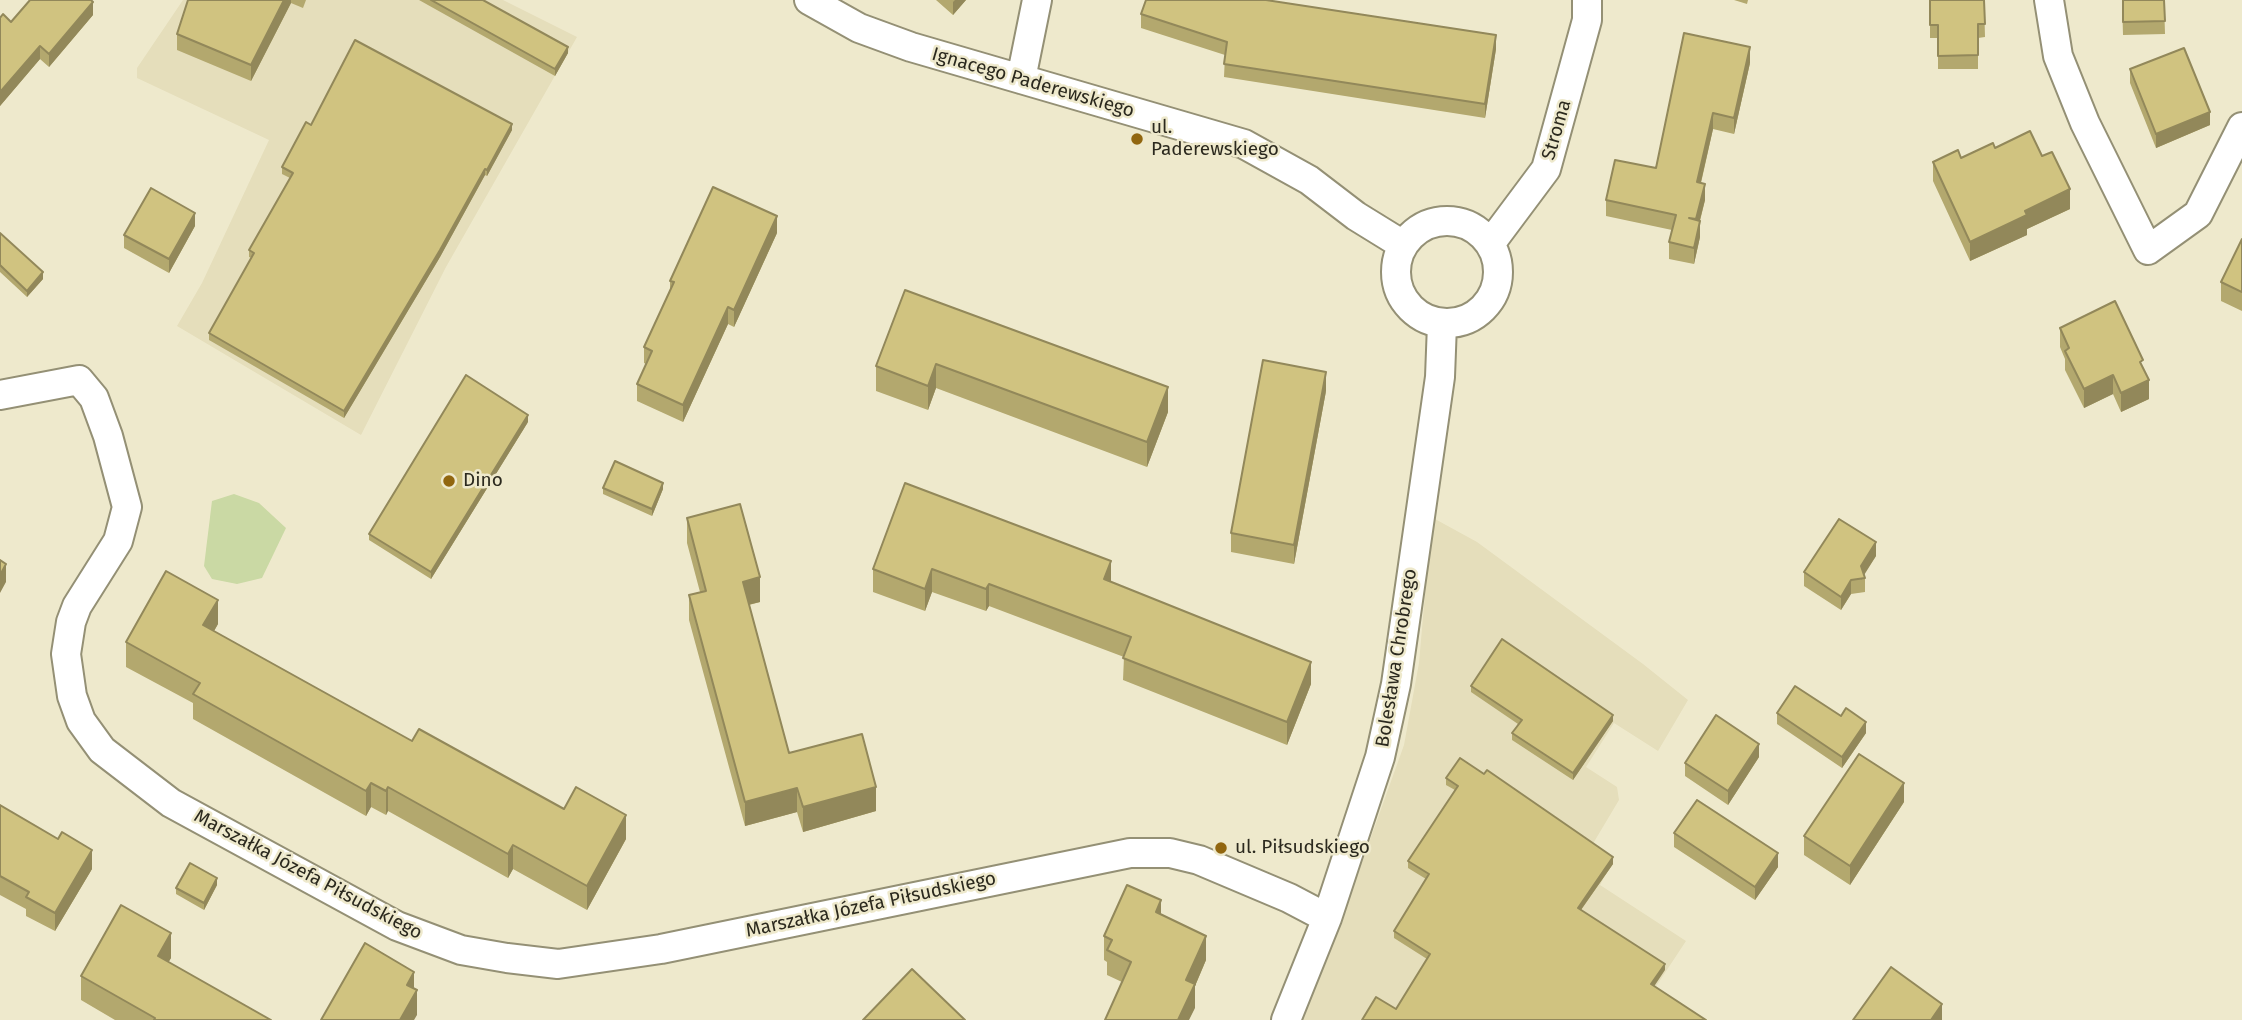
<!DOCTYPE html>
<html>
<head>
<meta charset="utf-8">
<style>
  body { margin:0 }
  canvas { display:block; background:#eee9cc }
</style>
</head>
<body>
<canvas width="2242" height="1020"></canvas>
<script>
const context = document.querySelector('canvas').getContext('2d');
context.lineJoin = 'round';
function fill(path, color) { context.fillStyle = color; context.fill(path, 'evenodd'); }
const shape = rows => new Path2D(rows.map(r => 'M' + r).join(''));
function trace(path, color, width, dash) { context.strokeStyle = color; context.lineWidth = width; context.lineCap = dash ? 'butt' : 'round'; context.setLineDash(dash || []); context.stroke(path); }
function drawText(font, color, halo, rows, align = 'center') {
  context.font = font + ' "Fira Sans",sans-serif'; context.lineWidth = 5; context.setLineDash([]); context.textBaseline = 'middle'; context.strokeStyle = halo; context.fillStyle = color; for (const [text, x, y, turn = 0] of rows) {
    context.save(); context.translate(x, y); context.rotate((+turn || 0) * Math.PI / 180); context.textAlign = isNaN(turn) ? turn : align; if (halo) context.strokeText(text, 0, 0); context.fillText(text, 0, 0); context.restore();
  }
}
const built = shape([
  [183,0,503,0,577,37,446,267,361,435,177,326,202,283,269,140,137,78,137,68],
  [1435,519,1477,542,1643,664,1688,700,1658,751,1614,723,1586,767,1617,787,1619,800,1591,847,1612,863,1600,885,1686,941,1653,991,1698,1020,1293,1020,1316,944,1351,893,1404,745,1419,663,1430,537]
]);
const green = shape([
  [234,494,259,503,286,528,262,578,237,584,212,579,204,566,212,501]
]);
const street = shape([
  [809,0,859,28,911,47,1244,144,1309,180,1356,216,1403,245],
  [2049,0,2058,56,2085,123,2148,250,2198,214,2242,127],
  [1021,79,1037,0],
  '1396 272a51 51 0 1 1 102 0a51 51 0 1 1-102 0Z',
  [1490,244,1546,169,1587,20,1587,0],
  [0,395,79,380,94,398,108,436,127,507,118,541,77,606,71,622,66,654,72,696,81,721,102,750,171,803,397,926,461,950,507,958,558,964,661,949,1130,853,1170,853,1199,860,1289,898,1327,918],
  [1286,1020,1327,918,1380,757,1396,684,1440,377,1442,324]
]);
const wall = shape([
  [188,0,306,0,303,8,291,3,251,81,177,50,177,34],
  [419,0,483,0,568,53,555,76],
  [936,0,966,0,953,15],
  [1734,0,1748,0,1747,4],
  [1930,0,1984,0,1985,37,1978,38,1978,69,1938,69,1938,38,1930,38],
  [2122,0,2164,0,2165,34,2123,35],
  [1141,14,1496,49,1485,118,1224,77,1225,55,1141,28],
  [93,15,49,67,40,59,0,106,0,18,11,22],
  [1750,63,1734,134,1713,129,1701,183,1705,200,1700,221,1700,237,1694,264,1669,259,1669,242,1672,230,1606,216,1606,200,1656,168],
  [2130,69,2210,125,2156,148,2130,83],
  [311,125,512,130,487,176,485,175,440,257,344,418,209,340,209,333,252,258,249,257,249,250,290,178,282,174,282,167],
  [1995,148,2042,156,2070,209,2027,229,2027,235,1970,261,1933,181,1933,162,1961,158],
  [195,226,169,273,124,248,124,235],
  [0,233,43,279,27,297,0,272],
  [777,233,734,327,728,324,683,422,637,401,637,384,646,364,644,363,644,347,670,291,670,281],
  [2242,239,2242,311,2221,301,2221,282],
  [905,290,1168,412,1147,467,936,388,928,410,876,391,876,366],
  [2060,328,2143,368,2149,399,2121,412,2113,394,2084,408,2065,370,2065,359,2060,347],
  [1326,391,1294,564,1231,552,1231,533],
  [528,422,431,579,369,540,369,534],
  [905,483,1111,582,1311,684,1287,745,1123,680,1124,657,989,606,986,611,932,592,925,611,873,592,873,569],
  [603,488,663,489,652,516,603,494],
  [687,518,760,602,749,605,789,753,876,811,803,832,797,812,745,826,689,620,689,595,700,592,687,543],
  [1876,556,1863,575,1865,578,1865,592,1851,594,1841,610,1804,586,1804,572],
  [218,624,214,631,412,741,564,809,626,839,587,910,513,869,508,878,388,811,386,815,371,807,366,816,193,719,193,703,126,667,126,642],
  [1471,686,1613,721,1573,780,1512,740,1512,733,1518,724,1471,692],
  [1777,713,1866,733,1842,768,1777,724],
  [1759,757,1728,805,1685,776,1685,763],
  [1446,778,1613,864,1581,910,1665,970,1396,1009,1427,959,1394,938,1394,931,1426,879,1408,868,1408,861,1455,790,1446,785],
  [1904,802,1850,885,1804,855,1804,836],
  [0,805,92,869,55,931,26,916,26,909,0,895],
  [1674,833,1778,867,1755,900,1674,847],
  [217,885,204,910,176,894,176,888],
  [1161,915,1206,960,1195,986,1195,1008,1122,982,1107,975,1107,962,1104,960,1104,936],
  [171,958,168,962,271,1020,115,1020,81,1000,81,976]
]);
const shadedWall = shape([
  [284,0,291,0,291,3,251,81,251,65],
  [955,0,966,0,953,15,953,2],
  [93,2,93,15,49,67,49,54],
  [1496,35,1496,49,1485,118,1485,104],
  [40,46,40,59,0,106,0,92],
  [568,47,568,53,555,76,555,69],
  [1750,47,1750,63,1734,134,1734,118],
  [2210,112,2210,125,2156,148,2156,134],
  [1713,113,1713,129,1697,199,1697,182],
  [512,124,512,130,487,176,487,170],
  [485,169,485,175,440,257,344,418,344,411],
  [1705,184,1705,200,1696,235,1696,219],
  [2070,189,2070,209,2027,229,2027,235,1970,261,1970,242,2025,211],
  [195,213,195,226,169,273,169,259],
  [777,216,777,233,734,327,734,310],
  [1700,221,1700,237,1694,264,1694,248],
  [43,272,43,279,27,297,27,291],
  [728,307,728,324,683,422,683,405],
  [936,364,936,388,928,410,928,386],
  [1326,372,1326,391,1294,564,1294,545],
  [2113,375,2113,394,2084,408,2084,389],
  [2149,380,2149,399,2121,412,2121,393],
  [1168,387,1168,412,1147,467,1147,442],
  [528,415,528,422,431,579,431,572],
  [663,483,663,489,652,516,652,509],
  [1876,542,1876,556,1861,580,1861,566],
  [1111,561,1111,583,1104,579],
  [6,564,6,582,0,593,0,575],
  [932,569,932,592,925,611,925,589],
  [760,577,760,602,743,606,743,582],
  [1851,580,1851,594,1841,610,1841,597],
  [989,584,989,606,986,611,986,589],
  [218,600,218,624,203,650,203,625],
  [1311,662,1311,684,1287,745,1287,722],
  [1613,715,1613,721,1573,780,1573,773],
  [1866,722,1866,733,1842,768,1842,757],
  [1759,744,1759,757,1728,805,1728,791],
  [371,783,371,807,366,816,366,791],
  [1904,783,1904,802,1850,885,1850,866],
  [388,787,388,811,386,815,386,791],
  [876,787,876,811,803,832,803,807],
  [797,788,797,812,745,826,745,802],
  [626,815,626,839,587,910,587,886],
  [513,845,513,869,508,878,508,854],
  [92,850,92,869,55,931,55,913],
  [1778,853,1778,867,1755,900,1755,887],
  [1613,857,1613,864,1578,914,1578,908],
  [217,878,217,885,204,910,204,903],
  [1161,900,1161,925,1156,912],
  [171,933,171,958,158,981,158,956],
  [1206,936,1206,960,1195,986,1195,1008,1189,1020,1178,1020,1186,980],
  [1665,964,1665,970,1651,991,1651,984],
  [414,972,414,995,417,990,417,1015,414,1020,400,1020,407,985],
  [1942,1004,1942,1020,1931,1020]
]);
const building = shape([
  [30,0,91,0,93,2,49,54,40,46,0,92,0,18,3,14,11,22,30,0],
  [188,0,284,0,251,65,177,34,188,0],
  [431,0,483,0,568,47,555,69,431,0],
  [1146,0,1266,0,1496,35,1485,104,1224,64,1227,42,1141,14,1146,0],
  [1930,0,1984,0,1985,24,1978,24,1978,55,1938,56,1938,25,1930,25,1930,0],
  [2123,0,2164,0,2165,21,2123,22,2123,0],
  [1684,33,1750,47,1734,118,1713,113,1697,182,1705,184,1696,219,1689,218,1700,221,1694,248,1669,242,1676,215,1606,200,1615,160,1656,168,1684,33],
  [355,40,512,124,487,170,485,169,440,250,344,411,209,333,254,253,249,250,293,173,282,167,306,122,311,125,355,40],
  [2184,48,2210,112,2156,134,2130,69,2184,48],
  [2030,131,2042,156,2052,152,2070,189,2025,211,2027,215,1970,242,1933,162,1958,150,1961,158,1993,143,1995,148,2030,131],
  [713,187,777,216,734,310,728,307,683,405,637,384,652,351,644,347,674,282,670,281,713,187],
  [151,188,195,213,169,259,124,235,151,188],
  [0,233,43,272,27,291,0,265,0,233],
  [2242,239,2242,292,2221,282,2242,239],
  [905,290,1168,387,1147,442,936,364,928,386,876,366,905,290],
  [2115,301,2143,360,2140,362,2149,380,2121,393,2113,375,2084,389,2065,351,2069,348,2060,328,2115,301],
  [1263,360,1326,372,1294,545,1231,533,1263,360],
  [466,375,528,415,431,572,369,534,466,375],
  [615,461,663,483,652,509,603,488,615,461],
  [905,483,1111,561,1104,579,1311,662,1287,722,1123,658,1131,637,989,584,986,589,932,569,925,589,873,569,905,483],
  [740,504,760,577,743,582,789,753,862,734,876,787,803,807,797,788,745,802,689,595,706,591,687,518,740,504],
  [1839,519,1876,542,1861,566,1865,578,1851,580,1841,597,1804,572,1839,519],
  [0,560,6,564,0,575,0,560],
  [166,571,218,600,203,625,412,741,419,729,564,809,576,787,626,815,587,886,513,845,508,854,388,787,386,791,371,783,366,791,193,694,200,683,126,642,166,571],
  [1502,639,1613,715,1573,773,1512,733,1522,720,1471,686,1502,639],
  [1795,686,1841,716,1846,708,1866,722,1842,757,1777,713,1795,686],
  [1716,715,1759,744,1728,791,1685,763,1716,715],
  [1859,754,1904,783,1850,866,1804,836,1859,754],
  [1460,758,1484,774,1487,770,1613,857,1578,908,1665,964,1651,984,1706,1020,1362,1020,1376,997,1396,1009,1430,954,1394,931,1429,874,1408,861,1458,786,1446,778,1460,758],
  [1697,800,1778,853,1755,887,1674,833,1697,800],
  [0,805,58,839,62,832,92,850,55,913,26,897,29,892,0,876,0,805],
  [190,863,217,878,204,903,176,888,190,863],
  [1127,885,1161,900,1156,912,1206,936,1186,980,1195,984,1178,1020,1105,1020,1131,962,1107,950,1112,940,1104,936,1127,885],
  [121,905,171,933,158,956,271,1020,154,1020,155,1018,81,976,121,905],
  [365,943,414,972,407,985,417,990,400,1020,321,1020,365,943],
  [1891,967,1942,1004,1931,1020,1853,1020,1891,967],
  [912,969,965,1020,863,1020,912,969]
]);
const markers = [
  [1137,139,7,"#91660f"],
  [449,481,7,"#91660f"],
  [1221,848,7,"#91660f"]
];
const streetNames = [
  ["Ignacego Paderewskiego",1033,83,16],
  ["Stroma",1557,130,-74],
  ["Bolesława Chrobrego",1397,658,-81],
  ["Marszałka Józefa Piłsudskiego",308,875,28],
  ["Marszałka Józefa Piłsudskiego",871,905,-12]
];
const poiNames = [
  ["ul.",1151,128],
  ["Paderewskiego",1151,150],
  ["Dino",463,481],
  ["ul. Piłsudskiego",1235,848]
];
fill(built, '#e5debb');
fill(green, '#cad9a4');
trace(street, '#949075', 32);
trace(street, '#fff', 28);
fill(wall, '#b3a86e');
fill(shadedWall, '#92885a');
fill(building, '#d0c380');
trace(building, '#92885a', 2);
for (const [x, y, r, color] of markers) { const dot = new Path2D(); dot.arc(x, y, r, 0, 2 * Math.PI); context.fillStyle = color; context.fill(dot); trace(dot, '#eee9cc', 2.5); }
drawText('19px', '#2b291e', '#eee9cc', streetNames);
drawText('19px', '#2b291e', '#eee9cc', poiNames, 'left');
</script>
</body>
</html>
